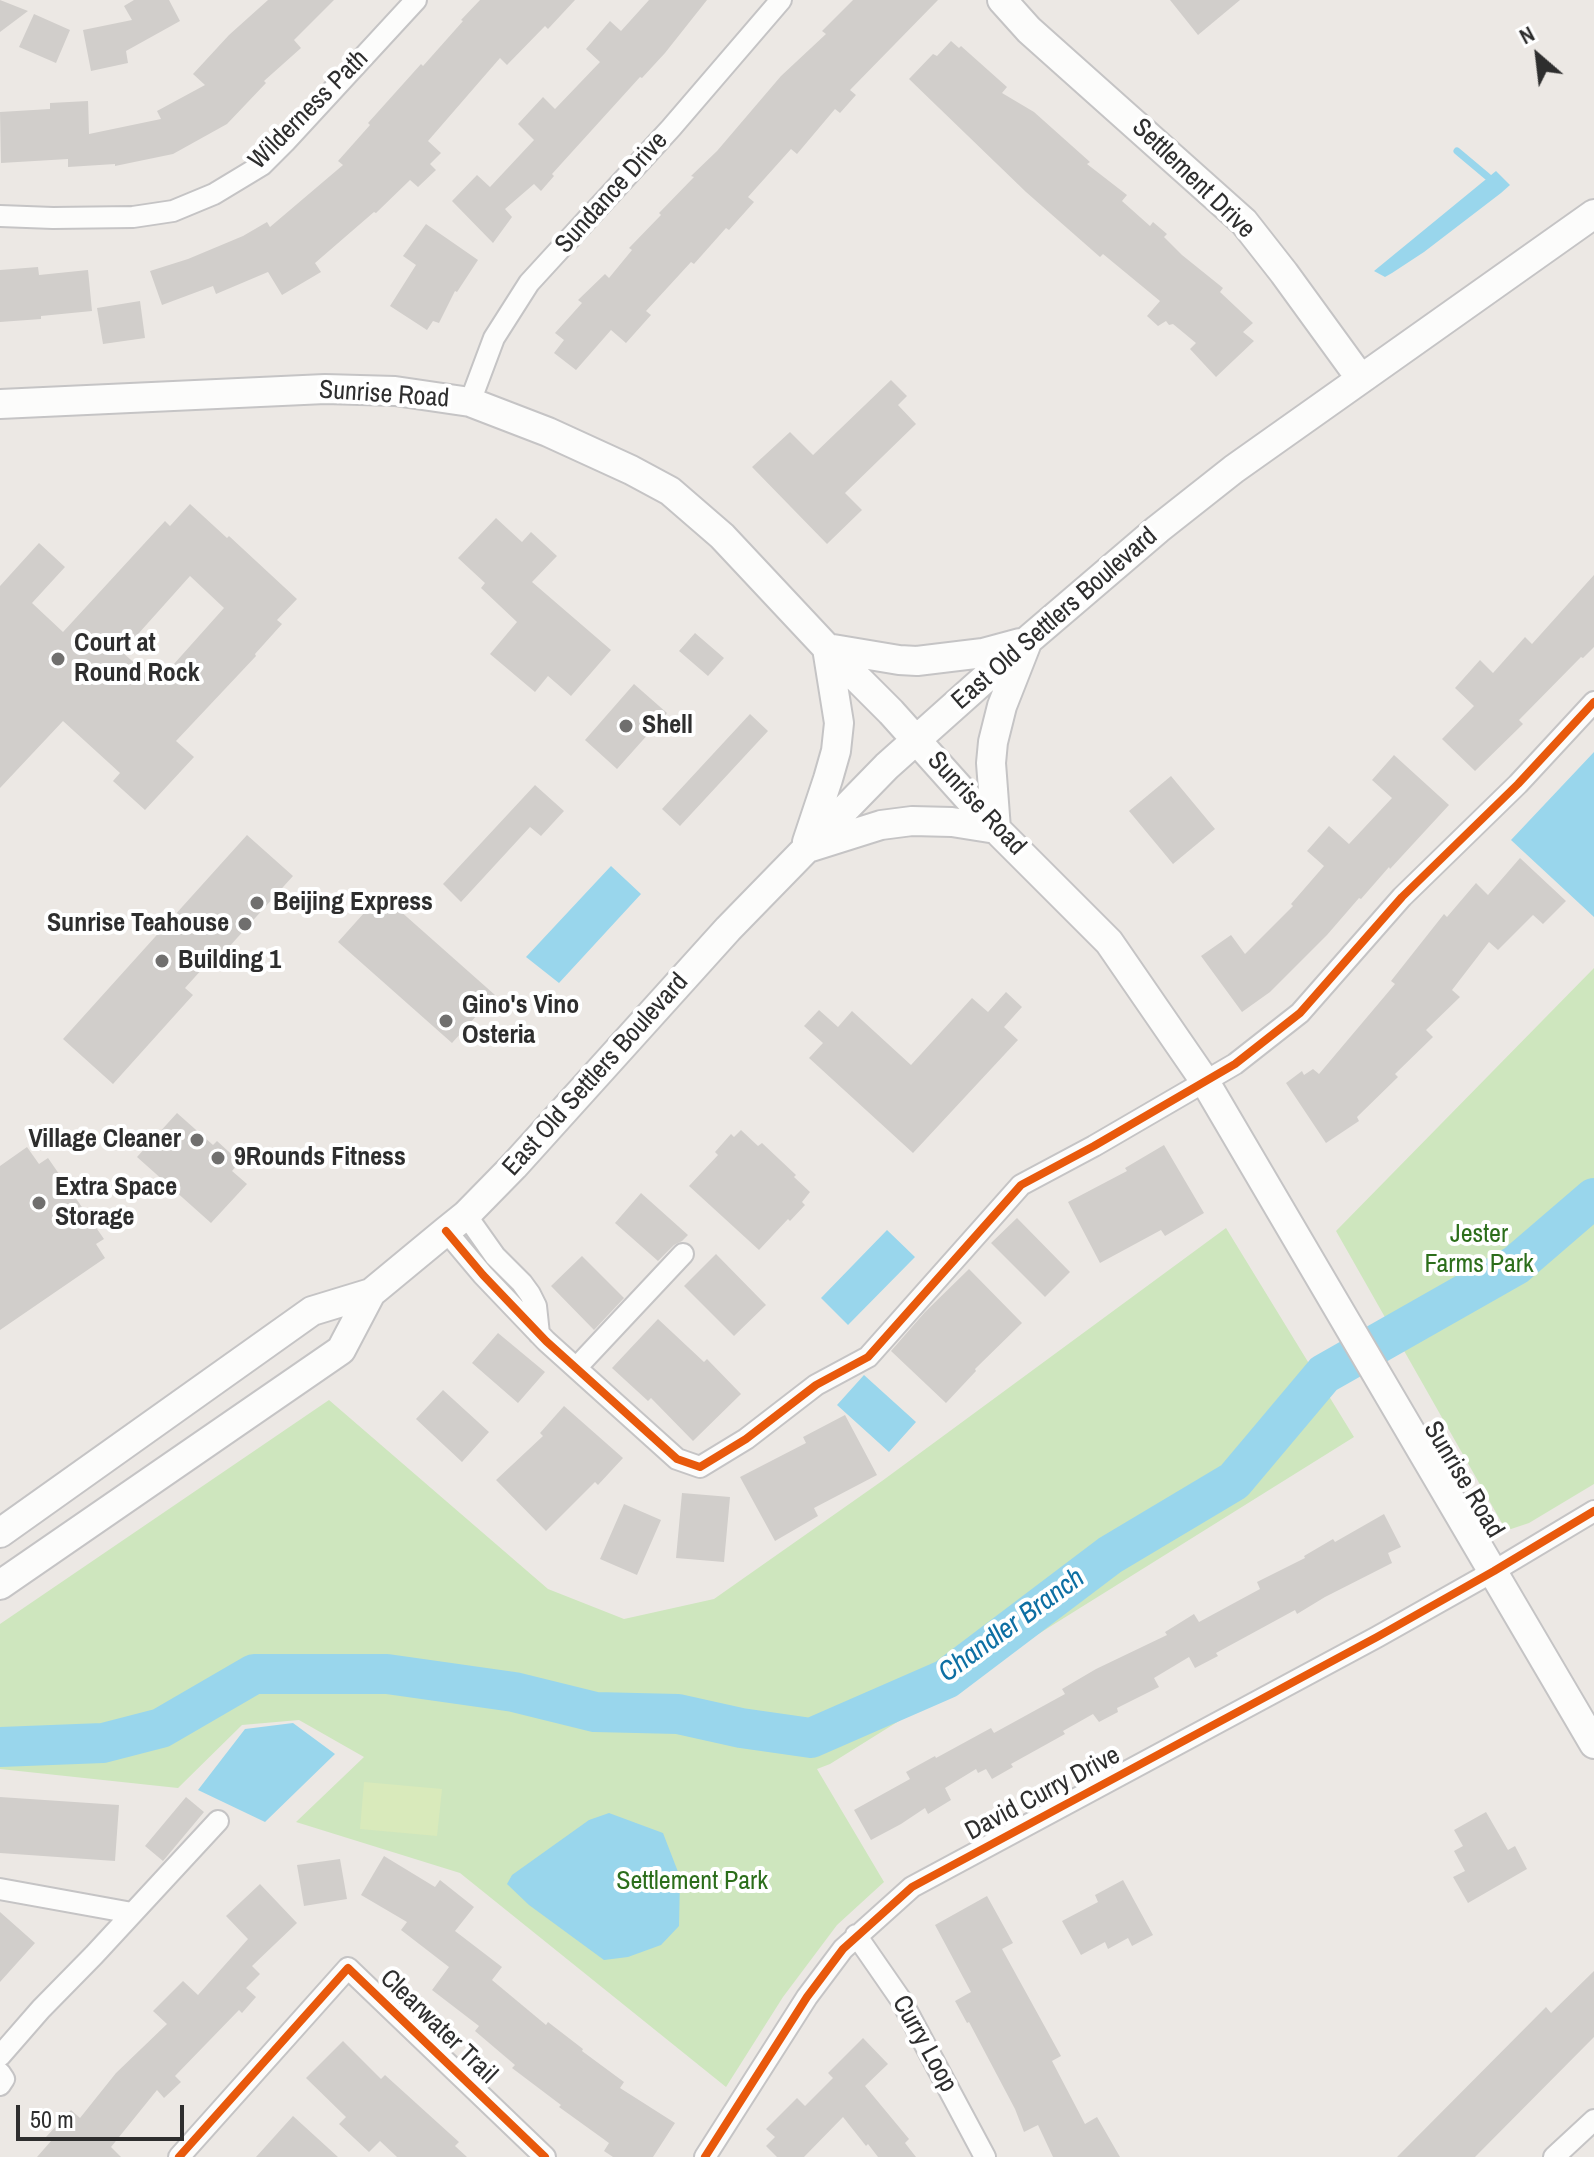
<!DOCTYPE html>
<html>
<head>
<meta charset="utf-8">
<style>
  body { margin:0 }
  #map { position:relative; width:1594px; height:2157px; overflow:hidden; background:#ece8e4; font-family:"Archivo Narrow",sans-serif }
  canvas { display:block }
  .north { position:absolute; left:1498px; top:16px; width:80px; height:80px; -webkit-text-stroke:6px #fff; paint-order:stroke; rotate:332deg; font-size:22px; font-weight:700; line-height:32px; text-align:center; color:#2e2e2e }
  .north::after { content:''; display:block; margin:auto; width:28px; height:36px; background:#2e2e2e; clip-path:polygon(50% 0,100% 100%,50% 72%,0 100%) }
  .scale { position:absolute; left:16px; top:2105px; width:168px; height:36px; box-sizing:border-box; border:4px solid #2e2e2e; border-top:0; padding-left:10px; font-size:24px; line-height:28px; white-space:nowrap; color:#2e2e2e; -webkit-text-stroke:6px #fff; paint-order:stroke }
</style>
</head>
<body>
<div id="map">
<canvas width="1594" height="2157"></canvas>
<div class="north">N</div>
<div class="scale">50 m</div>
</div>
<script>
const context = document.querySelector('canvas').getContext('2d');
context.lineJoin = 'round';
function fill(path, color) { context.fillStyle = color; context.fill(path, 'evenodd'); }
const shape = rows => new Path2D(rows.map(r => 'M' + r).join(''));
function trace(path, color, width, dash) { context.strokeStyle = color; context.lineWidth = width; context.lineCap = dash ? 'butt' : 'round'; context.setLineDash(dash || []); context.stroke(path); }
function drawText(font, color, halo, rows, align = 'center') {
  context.font = font + ' "Archivo Narrow",sans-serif'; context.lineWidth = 8; context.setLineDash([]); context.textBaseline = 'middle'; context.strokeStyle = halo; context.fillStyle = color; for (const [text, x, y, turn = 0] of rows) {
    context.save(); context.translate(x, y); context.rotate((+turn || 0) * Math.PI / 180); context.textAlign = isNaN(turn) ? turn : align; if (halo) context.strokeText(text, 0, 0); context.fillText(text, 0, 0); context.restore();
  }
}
const green = shape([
  [1594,968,1594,1484,1529,1523,1511,1529,1503,1525,1336,1231],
  [1226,1228,1354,1437,830,1764,817,1769,884,1882,837,1925,783,1997,726,2087,460,1873,296,1822,364,1757,299,1720,242,1725,178,1788,0,1769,0,1624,329,1400,548,1589,624,1619,714,1599,882,1481]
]);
const pitch = shape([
  [364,1782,442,1789,437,1836,360,1829]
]);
const water = shape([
  [1496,171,1510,185,1501,193,1424,252,1392,273,1385,277,1374,271],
  [1594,752,1594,917,1511,840],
  [611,866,641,894,559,983,526,957],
  [887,1230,915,1257,848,1325,821,1298],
  [864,1375,916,1422,889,1452,837,1405],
  [293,1723,335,1754,265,1822,198,1790,245,1729],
  [609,1813,663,1833,680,1877,679,1926,661,1945,628,1957,604,1960,529,1905,507,1884,512,1875,589,1820]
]);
const stream = shape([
  [1457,151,1488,177]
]);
const river = shape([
  [0,1747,103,1743,161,1728,254,1674,387,1674,514,1692,595,1712,678,1714,741,1728,811,1738,946,1679,1110,1555,1234,1481,1324,1374,1516,1265,1594,1198]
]);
const building = shape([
  [0,0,28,11,0,32],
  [134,0,169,0,180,21,126,51,128,63,91,71,83,30,132,20,124,6],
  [268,0,334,0,294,40,301,48,264,81,266,83,227,124,173,154,115,166,115,164,68,167,68,159,1,163,0,112,50,109,50,103,88,101,89,134,161,119,157,111,205,85,193,74,229,35],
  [480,0,575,0,548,29,545,26,507,65,500,58,428,141,441,153,430,164,436,170,418,187,410,180,376,213,374,212,315,263,321,272,282,295,268,272,216,294,213,286,162,305,150,271,188,259,243,236,267,222,270,227,343,165,338,161,370,125,368,123,421,64,423,66,463,21,461,20],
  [649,0,707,0,665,53,642,78,640,77,552,174,554,176,541,191,534,184,505,209,512,217,493,243,452,201,477,175,490,187,534,140,518,124,543,97,555,109,600,62,586,49,610,21,621,31],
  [853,0,938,0,850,90,856,95,840,113,835,109,797,154,791,149,748,197,754,202,729,230,726,228,694,264,691,262,646,311,651,315,626,343,611,330,576,370,554,353,564,340,555,333,582,303,578,300,605,274,609,278,632,250,629,248,661,215,659,213,694,177,691,176,717,151,781,76,826,34,822,31],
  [1170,0,1240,0,1198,35],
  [34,14,70,30,56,63,19,47],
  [951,41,959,48,961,46,1007,87,1002,93,1034,112,1090,162,1087,164,1127,195,1122,201,1150,226,1153,222,1167,234,1164,237,1182,255,1223,288,1220,292,1253,323,1243,332,1254,341,1216,377,1190,349,1196,343,1173,324,1169,325,1166,321,1158,326,1147,316,1160,301,1103,254,1100,257,1026,192,909,79,933,54,937,56],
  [426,224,478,260,457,292,455,291,439,323,433,321,427,330,390,306,416,265,403,256],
  [38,267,39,275,88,270,92,311,41,316,41,319,0,322,0,270],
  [140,301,145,338,103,344,97,308],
  [891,380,907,396,898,405,916,424,845,493,862,510,827,544,752,467,790,432,813,455],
  [190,504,227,538,229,536,297,599,277,620,282,624,255,654,256,656,176,741,194,757,145,810,113,781,120,773,63,721,0,788,0,586,39,543,65,567,32,603,63,632,165,521,170,526],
  [190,576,224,608,157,683,122,652],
  [496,518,522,542,531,532,557,556,532,582,611,650,571,696,548,676,535,692,490,654,517,622,481,588,485,583,458,558],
  [1594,575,1594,647,1583,658,1581,657,1519,720,1523,724,1475,771,1442,739,1474,706,1455,688,1480,660,1493,673,1525,637,1532,644],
  [695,633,724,658,708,676,679,651],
  [634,684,667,713,617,769,585,740],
  [750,714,768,731,680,826,662,809],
  [1394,755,1449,805,1390,869,1389,867,1361,899,1359,898,1327,935,1270,992,1242,1012,1201,956,1231,935,1245,954,1293,906,1291,904,1324,866,1307,851,1329,826,1349,844,1392,798,1372,780],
  [1171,776,1215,829,1173,864,1129,811],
  [535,785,564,811,541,836,530,827,461,902,443,884],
  [247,835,293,876,219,958,213,957,185,988,193,995,113,1084,63,1039],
  [1520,858,1566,901,1543,924,1533,915,1498,950,1489,942,1452,990,1460,997,1426,1030,1433,1037,1395,1074,1398,1077,1357,1117,1359,1121,1326,1143,1286,1083,1302,1071,1304,1075,1313,1069,1319,1074,1395,984,1391,981,1444,914,1447,917,1476,883,1488,895],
  [381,894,495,995,452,1043,338,942],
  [1006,992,1022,1007,1004,1027,1018,1040,913,1153,809,1058,823,1043,804,1026,819,1010,838,1027,852,1011,911,1065,972,998,988,1012],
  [177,1113,213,1145,217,1141,240,1162,232,1171,247,1184,211,1223,137,1157],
  [741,1130,758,1146,762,1143,796,1175,794,1177,810,1192,802,1202,805,1205,790,1221,788,1219,759,1250,689,1186,718,1155,715,1152,731,1134,734,1137],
  [1164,1145,1204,1213,1165,1236,1161,1230,1100,1263,1068,1202,1127,1171,1125,1168],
  [27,1147,39,1164,48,1158,104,1239,96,1244,105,1258,0,1330,0,1166],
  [641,1193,688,1235,682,1241,674,1245,658,1261,615,1223],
  [1017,1218,1070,1272,1045,1297,991,1243],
  [716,1254,766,1305,734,1336,684,1286],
  [582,1256,624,1298,594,1330,551,1286],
  [969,1269,1022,1323,975,1369,976,1371,946,1403,891,1351,925,1312],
  [658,1319,704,1362,707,1359,741,1394,693,1441,651,1398,648,1401,612,1368],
  [498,1333,545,1372,518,1403,472,1363],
  [443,1390,489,1432,462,1462,416,1419],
  [564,1406,623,1458,598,1485,595,1482,546,1531,496,1480,543,1436,540,1433],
  [845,1415,877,1475,814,1508,818,1516,775,1541,740,1477,806,1443,803,1437],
  [682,1493,730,1497,724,1562,676,1558],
  [624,1504,661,1520,637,1575,600,1559],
  [1384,1514,1401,1547,1388,1553,1392,1563,1325,1597,1297,1614,1295,1610,1216,1653,1218,1656,1195,1668,1189,1657,1154,1678,1159,1687,1117,1708,1118,1712,1099,1722,1093,1714,1063,1731,1065,1734,1011,1764,1013,1767,992,1779,986,1769,978,1773,976,1769,945,1788,951,1800,928,1814,925,1808,901,1824,871,1840,854,1810,910,1779,906,1772,935,1756,936,1758,991,1728,994,1733,1065,1694,1062,1689,1096,1669,1167,1635,1165,1632,1194,1614,1199,1622,1260,1589,1257,1582,1305,1558,1304,1556,1333,1539,1335,1542],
  [0,1797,119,1805,115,1861,0,1853],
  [186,1797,204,1812,163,1861,145,1846],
  [1486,1812,1508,1850,1515,1846,1527,1869,1468,1903,1453,1877,1465,1871,1454,1851,1463,1846,1454,1830],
  [384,1856,435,1887,440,1880,474,1907,455,1931,502,1967,492,1980,546,2025,548,2022,583,2049,582,2051,624,2082,620,2088,675,2123,653,2157,613,2157,604,2151,609,2143,559,2107,561,2105,512,2068,515,2065,475,2031,479,2026,432,1990,449,1967,401,1930,407,1922,361,1895],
  [340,1859,347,1899,304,1906,297,1865],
  [1123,1880,1153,1935,1132,1946,1128,1938,1108,1949,1105,1942,1081,1955,1062,1921,1098,1902,1095,1895],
  [260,1884,297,1923,252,1966,260,1974,246,1988,256,1997,242,2013,239,2010,175,2076,181,2082,164,2098,157,2090,111,2147,121,2157,37,2157,51,2141,46,2137,71,2110,80,2118,116,2073,167,2024,153,2011,183,1981,198,1995,248,1939,226,1916],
  [987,1896,1013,1943,1002,1949,1061,2056,1052,2061,1085,2124,1097,2117,1120,2157,1053,2157,1038,2125,1024,2132,1015,2109,969,2022,967,2023,955,2001,971,1992,935,1925],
  [0,1912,35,1943,0,1982],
  [1594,1971,1594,2037,1475,2157,1397,2157,1546,2007,1551,2013],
  [863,2038,888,2064,865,2086,909,2139,905,2143,916,2157,878,2157,868,2144,866,2146,843,2117,804,2157,777,2157,766,2146,775,2137,766,2129,797,2098,805,2106,833,2078,828,2073],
  [343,2041,381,2079,385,2075,459,2142,455,2146,467,2157,397,2157,380,2141,369,2152,339,2124,346,2117,306,2078],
  [293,2116,338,2157,256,2157]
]);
const street = shape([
  [0,216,53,218,133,217,173,211,214,194,262,165,285,142,416,0],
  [470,402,494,338,529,283,671,128,781,0],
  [466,1215,495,1256,522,1283,530,1294,536,1306,539,1334],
  [446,1231,483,1275,546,1341,677,1459,700,1467,746,1439,816,1385,868,1357,1021,1185,1094,1146,1235,1064,1300,1013,1402,897,1518,784,1594,702],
  [576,1368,683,1254],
  [0,1889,132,1913],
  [856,1935,901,2000,985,2157],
  [0,2056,41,2009,94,1955,218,1821],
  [0,2073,4,2079,0,2085],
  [179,2157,348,1968,545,2157],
  [705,2157,807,1997,843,1949,912,1887,1377,1637,1494,1571,1594,1511],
  [1554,2157,1594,2120]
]);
const secondary = shape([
  [1002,0,1029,30,1244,222,1284,273,1361,379],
  [0,404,325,389,395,391,470,402,548,432,631,470,670,491,722,536,827,648,891,712,996,829,1109,942,1204,1080,1594,1744],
  [827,648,899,660,917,661,983,653,1020,643],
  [807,842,828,779,836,751,839,723,827,648],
  [808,848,881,825,912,821,952,822,996,829,991,763,993,742,1002,706,1026,645],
  [0,1533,312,1311,371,1293,446,1231,466,1215,514,1166,728,929,887,766,1027,641,1158,529,1234,469,1594,214],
  [0,1585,341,1350,371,1293]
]);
const cycleway = shape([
  [446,1231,483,1275,546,1341,677,1459,700,1467,746,1439,816,1385,868,1357,1021,1185,1094,1146,1235,1064,1300,1013,1402,897,1518,784,1594,702],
  [179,2157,348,1968,545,2157],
  [705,2157,807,1997,843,1949,912,1887,1377,1637,1494,1571,1594,1511]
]);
const markers = [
  [58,659,8,"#706f6e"],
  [626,726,8,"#706f6e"],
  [257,903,8,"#706f6e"],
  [245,924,8,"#706f6e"],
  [162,961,8,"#706f6e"],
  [446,1021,8,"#706f6e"],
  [197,1140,8,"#706f6e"],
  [218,1158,8,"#706f6e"],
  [39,1203,8,"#706f6e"]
];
const streetNames = [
  ["Wilderness Path",309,110,-45],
  ["Settlement Drive",1193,179,44],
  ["Sundance Drive",612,193,-48],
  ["Sunrise Road",384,395,4],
  ["East Old Settlers Boulevard",1055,619,-41],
  ["Sunrise Road",976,804,47],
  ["East Old Settlers Boulevard",596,1075,-48],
  ["Sunrise Road",1463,1480,59],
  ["David Curry Drive",1043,1794,-28],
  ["Clearwater Trail",438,2027,44],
  ["Curry Loop",924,2044,61]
];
const poiNames = [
  ["Court at",74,644],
  ["Round Rock",74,674],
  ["Shell",642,726],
  ["Beijing Express",273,903],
  ["Sunrise Teahouse",229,924,"right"],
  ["Building 1",178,961],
  ["Gino's Vino",462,1006],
  ["Osteria",462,1036],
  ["Village Cleaner",181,1140,"right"],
  ["9Rounds Fitness",234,1158],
  ["Extra Space",55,1188],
  ["Storage",55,1218]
];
const parkNames = [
  ["Jester",1479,1235],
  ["Farms Park",1479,1265],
  ["Settlement Park",692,1882]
];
const waterNames = [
  ["Chandler Branch",1012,1626,-36]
];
fill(green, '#cee6be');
fill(pitch, '#d9eabb');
fill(water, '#99d6ec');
trace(stream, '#99d6ec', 7);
trace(river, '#99d6ec', 40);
fill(building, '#d1cecb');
trace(street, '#c5c4c5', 24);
trace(secondary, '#c5c4c5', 32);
trace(street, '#fcfcfb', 20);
trace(secondary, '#fcfcfb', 28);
trace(cycleway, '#e8590c', 8);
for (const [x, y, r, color] of markers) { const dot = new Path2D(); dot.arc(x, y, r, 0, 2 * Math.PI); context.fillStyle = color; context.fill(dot); trace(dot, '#fff', 3); }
drawText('26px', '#2e2e2e', '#fff', streetNames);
drawText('bold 26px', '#2e2e2e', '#fff', poiNames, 'left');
drawText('26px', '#2c6e1b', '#fff', parkNames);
drawText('italic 28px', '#0d6fa3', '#fff', waterNames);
</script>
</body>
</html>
